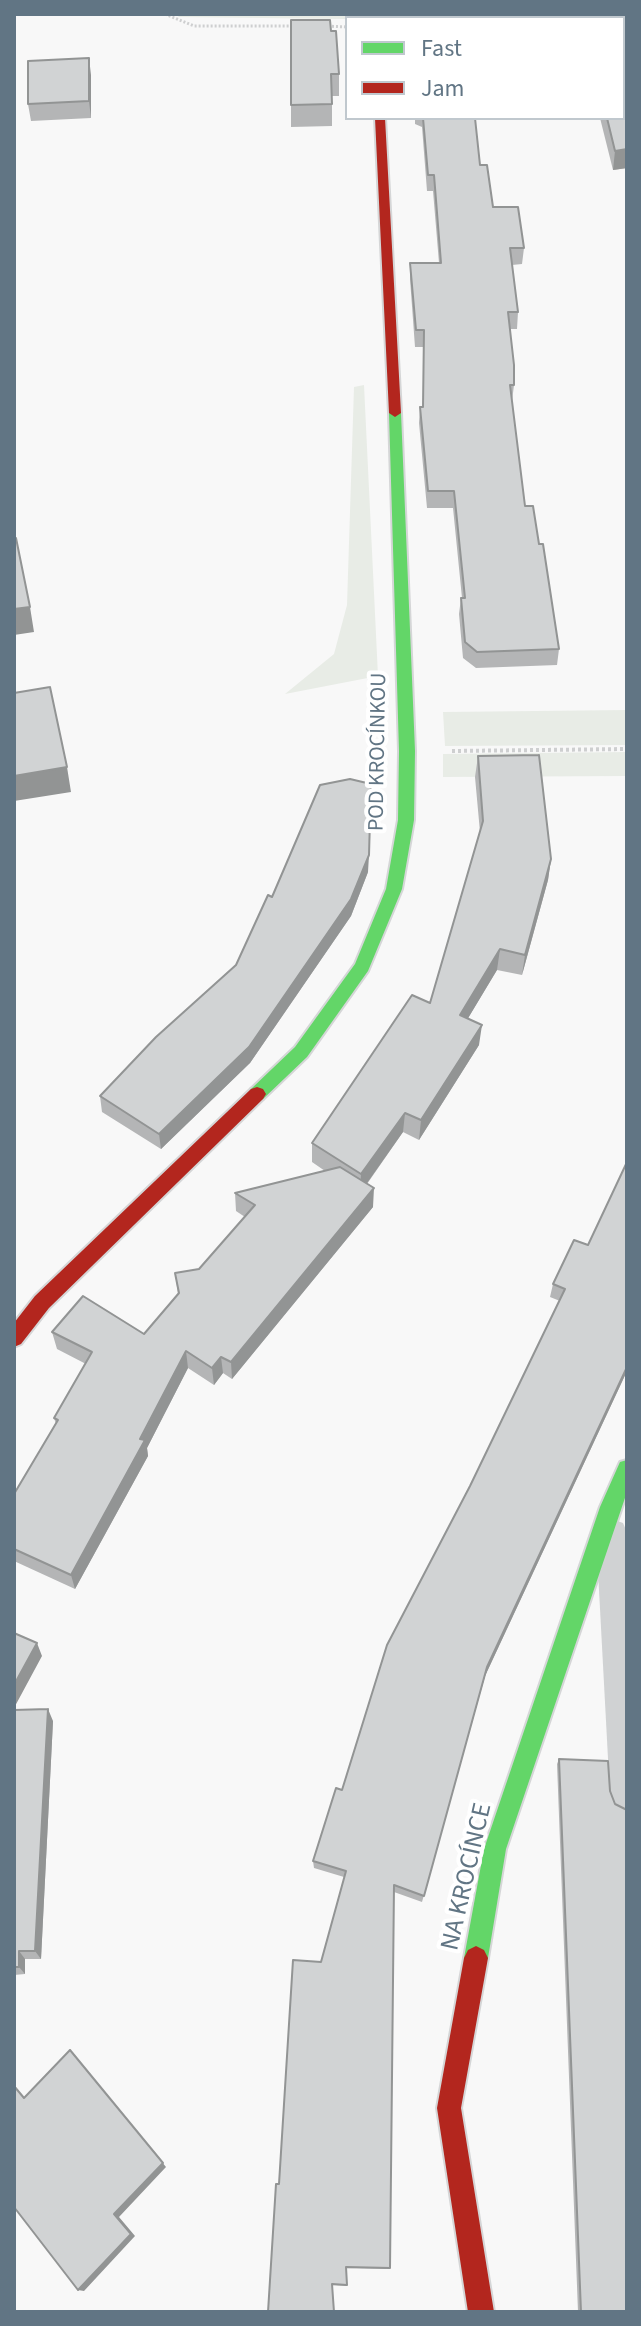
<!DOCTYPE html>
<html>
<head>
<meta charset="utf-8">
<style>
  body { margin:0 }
  #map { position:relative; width:641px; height:2326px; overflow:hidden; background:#f8f8f8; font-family:"Source Sans 3",sans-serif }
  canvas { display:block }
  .frame { position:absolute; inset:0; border:16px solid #617584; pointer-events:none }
  .legend { position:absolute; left:345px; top:16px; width:280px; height:104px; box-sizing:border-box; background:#fff; border:2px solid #c0c8ce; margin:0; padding:10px 14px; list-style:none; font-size:24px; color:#617584 }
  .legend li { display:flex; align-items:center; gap:16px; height:40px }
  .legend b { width:40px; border:2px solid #c0c8ce }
</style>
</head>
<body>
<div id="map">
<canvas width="641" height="2326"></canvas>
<div class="frame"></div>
<ul class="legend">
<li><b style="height:10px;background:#63d668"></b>Fast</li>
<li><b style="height:10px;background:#b3261e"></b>Jam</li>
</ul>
</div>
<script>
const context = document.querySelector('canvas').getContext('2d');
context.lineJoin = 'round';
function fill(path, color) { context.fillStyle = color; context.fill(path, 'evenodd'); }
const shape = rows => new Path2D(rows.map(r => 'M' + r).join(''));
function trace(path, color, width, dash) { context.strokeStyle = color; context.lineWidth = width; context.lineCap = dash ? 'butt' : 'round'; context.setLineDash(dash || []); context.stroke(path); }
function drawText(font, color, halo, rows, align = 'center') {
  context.font = font + ' "Source Sans 3",sans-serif'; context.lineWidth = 8; context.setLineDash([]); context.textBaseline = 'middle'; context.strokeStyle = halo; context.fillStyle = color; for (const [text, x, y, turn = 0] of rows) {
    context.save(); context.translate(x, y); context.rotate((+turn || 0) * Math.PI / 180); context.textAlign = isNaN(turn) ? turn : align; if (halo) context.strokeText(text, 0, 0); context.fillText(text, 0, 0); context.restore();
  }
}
const green = shape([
  [175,14,627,14,627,23,623,24,623,18,347,19,179,17],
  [364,385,378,676,285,694,334,654,347,605,354,387],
  [627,710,627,745,445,746,443,712],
  [627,752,627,776,443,777,443,754]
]);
const pathFar1 = shape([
  [165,14,194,26,298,26],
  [590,14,600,18],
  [394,18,403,14],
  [324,26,347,27]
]);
const path = shape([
  [452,751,627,749]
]);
const lane = shape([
  [612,1519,623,1523,627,1532,627,1813,615,1808,610,1796,596,1534,601,1523,612,1519]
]);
const fast = shape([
  [395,409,401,413,415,751,414,820,402,889,368,971,307,1057,263,1099,257,1101,251,1099,248,1094,251,1089,295,1047,355,964,386,889,398,820,399,751,389,413,395,409],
  [627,1460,627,1492,506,1849,488,1958,484,1966,476,1970,468,1966,464,1958,484,1849,600,1507,620,1462,627,1460]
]);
const jam = shape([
  [375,118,385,118,401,413,395,417,389,413,375,118],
  [257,1087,263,1089,266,1094,263,1099,49,1308,21,1344,14,1347,14,1323,35,1296,251,1089,257,1087],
  [476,1946,484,1950,488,1958,461,2108,494,2312,468,2312,437,2108,464,1958,468,1950,476,1946]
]);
const wall = shape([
  [291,20,331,31,339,74,339,96,332,96,332,126,291,127],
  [91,75,91,118,31,121,28,104],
  [415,118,475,118,480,165,493,207,524,248,522,264,512,265,518,312,517,329,510,329,514,385,512,401,525,506,539,544,559,649,557,665,476,668,463,658,459,614,461,598,462,598,453,508,427,508,419,423,420,407,423,407,423,347,415,347,410,279,410,263,439,263,433,191,427,191,422,127,415,124],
  [600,118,623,118,627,168,613,170],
  [478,756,551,859,548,880,522,975,497,970,468,1018,479,1045,419,1140,403,1132,367,1184,373,1207,232,1379,223,1373,214,1385,188,1368,147,1448,148,1456,75,1589,14,1561,14,1494,56,1424,54,1418,86,1364,57,1349,52,1332,144,1334,178,1294,175,1273,199,1269,245,1217,236,1211,235,1193,325,1171,312,1162,312,1143,430,1003,480,832,475,777],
  [368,872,351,916,250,1063,161,1149,102,1112,100,1096,236,965,272,897],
  [627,1162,627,1371,485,1676,422,1902,394,1892,390,2268,389,2269,346,2268,346,2286,332,2285,279,2184,321,1962,344,1877,314,1868,313,1861,342,1790,470,1486,560,1301,550,1297,553,1284,588,1245],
  [14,1710,53,1721,41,1959,25,1959,25,1974,14,1975],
  [559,1759,610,1791,615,1804,627,2312,578,2312,557,1764]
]);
const shadedWall = shape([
  [89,58,91,75,91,118,89,101],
  [627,149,627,168,613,170,615,151],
  [30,607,34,632,14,635,14,609],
  [67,767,71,792,14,801,14,776],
  [369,855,368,872,351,916,250,1063,161,1149,159,1134],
  [551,859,548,880,522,975,525,955],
  [500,949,497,970,458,1035,460,1015],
  [482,1025,479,1045,419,1140,421,1120],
  [405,1113,403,1132,360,1193,361,1174],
  [374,1188,373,1207,232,1379,231,1362],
  [186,1351,188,1368,147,1448,148,1456,75,1589,71,1575],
  [221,1357,223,1373,214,1385,212,1368],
  [627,1367,627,1371,485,1676,422,1902,487,1667],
  [37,1643,42,1656,14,1708,14,1685],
  [48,1709,53,1721,41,1959,35,1951],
  [19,1951,25,1959,25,1974,19,1967],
  [70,2050,166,2167,119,2217,135,2236,84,2291,78,2290,114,2214]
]);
const building = shape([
  [291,20,330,20,331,31,336,31,339,74,331,74,332,104,291,105,291,20],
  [623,20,627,20,627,149,615,151,607,118,623,118,623,20],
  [89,58,89,101,28,104,28,61,89,58],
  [423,118,475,118,480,165,487,165,493,207,518,207,524,248,510,248,518,312,508,312,514,365,514,385,510,385,525,506,533,506,539,544,543,544,559,649,477,652,465,642,461,598,465,598,454,491,428,491,420,407,423,407,424,330,416,330,410,263,441,263,434,175,428,175,423,118],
  [14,538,16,538,30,607,14,609,14,538],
  [50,687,67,767,14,776,14,693,50,687],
  [539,755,551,859,525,955,500,949,460,1015,482,1025,421,1120,405,1113,361,1174,312,1143,412,995,430,1003,483,821,478,756,539,755],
  [350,779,371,784,369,855,351,899,249,1047,159,1134,100,1096,156,1037,236,965,268,895,272,897,320,785,350,779],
  [627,1162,627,1367,487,1667,424,1896,394,1885,390,2268,346,2267,347,2285,332,2284,334,2312,268,2312,276,2184,279,2184,293,1960,321,1962,346,1871,313,1861,336,1788,342,1790,387,1645,470,1486,565,1289,553,1284,574,1240,588,1245,627,1162],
  [340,1167,374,1188,231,1362,221,1357,212,1368,186,1351,140,1439,145,1440,71,1575,14,1549,14,1494,58,1420,54,1418,92,1352,52,1332,83,1296,144,1334,179,1293,175,1273,199,1269,255,1205,235,1193,340,1167],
  [14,1633,37,1643,14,1685,14,1633],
  [48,1709,35,1951,19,1951,19,1967,14,1967,14,1710,48,1709],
  [559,1759,608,1761,610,1791,615,1804,627,1810,627,2312,581,2312,559,1759],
  [70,2050,163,2163,114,2214,131,2234,78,2290,14,2207,14,2086,24,2098,70,2050]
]);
const streetNames = [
  ["POD KROCÍNKOU",379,752,-89]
];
const nearStreetnames = [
  ["NA KROCÍNCE",468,1877,-77]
];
fill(green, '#e8ece6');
trace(fast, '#d5d6d7', 4);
trace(jam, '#d5d6d7', 4);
trace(pathFar1, '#cecfd0', 3, [2, 2]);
trace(path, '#cecfd0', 4, [3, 3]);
fill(lane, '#d0d2d3');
fill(fast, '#63d668');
fill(jam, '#b3261e');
fill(wall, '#b4b5b6');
fill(shadedWall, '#929494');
fill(building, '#d1d3d4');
trace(building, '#929494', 2);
drawText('22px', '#617584', '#fff', streetNames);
drawText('26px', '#617584', '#fff', nearStreetnames);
</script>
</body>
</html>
